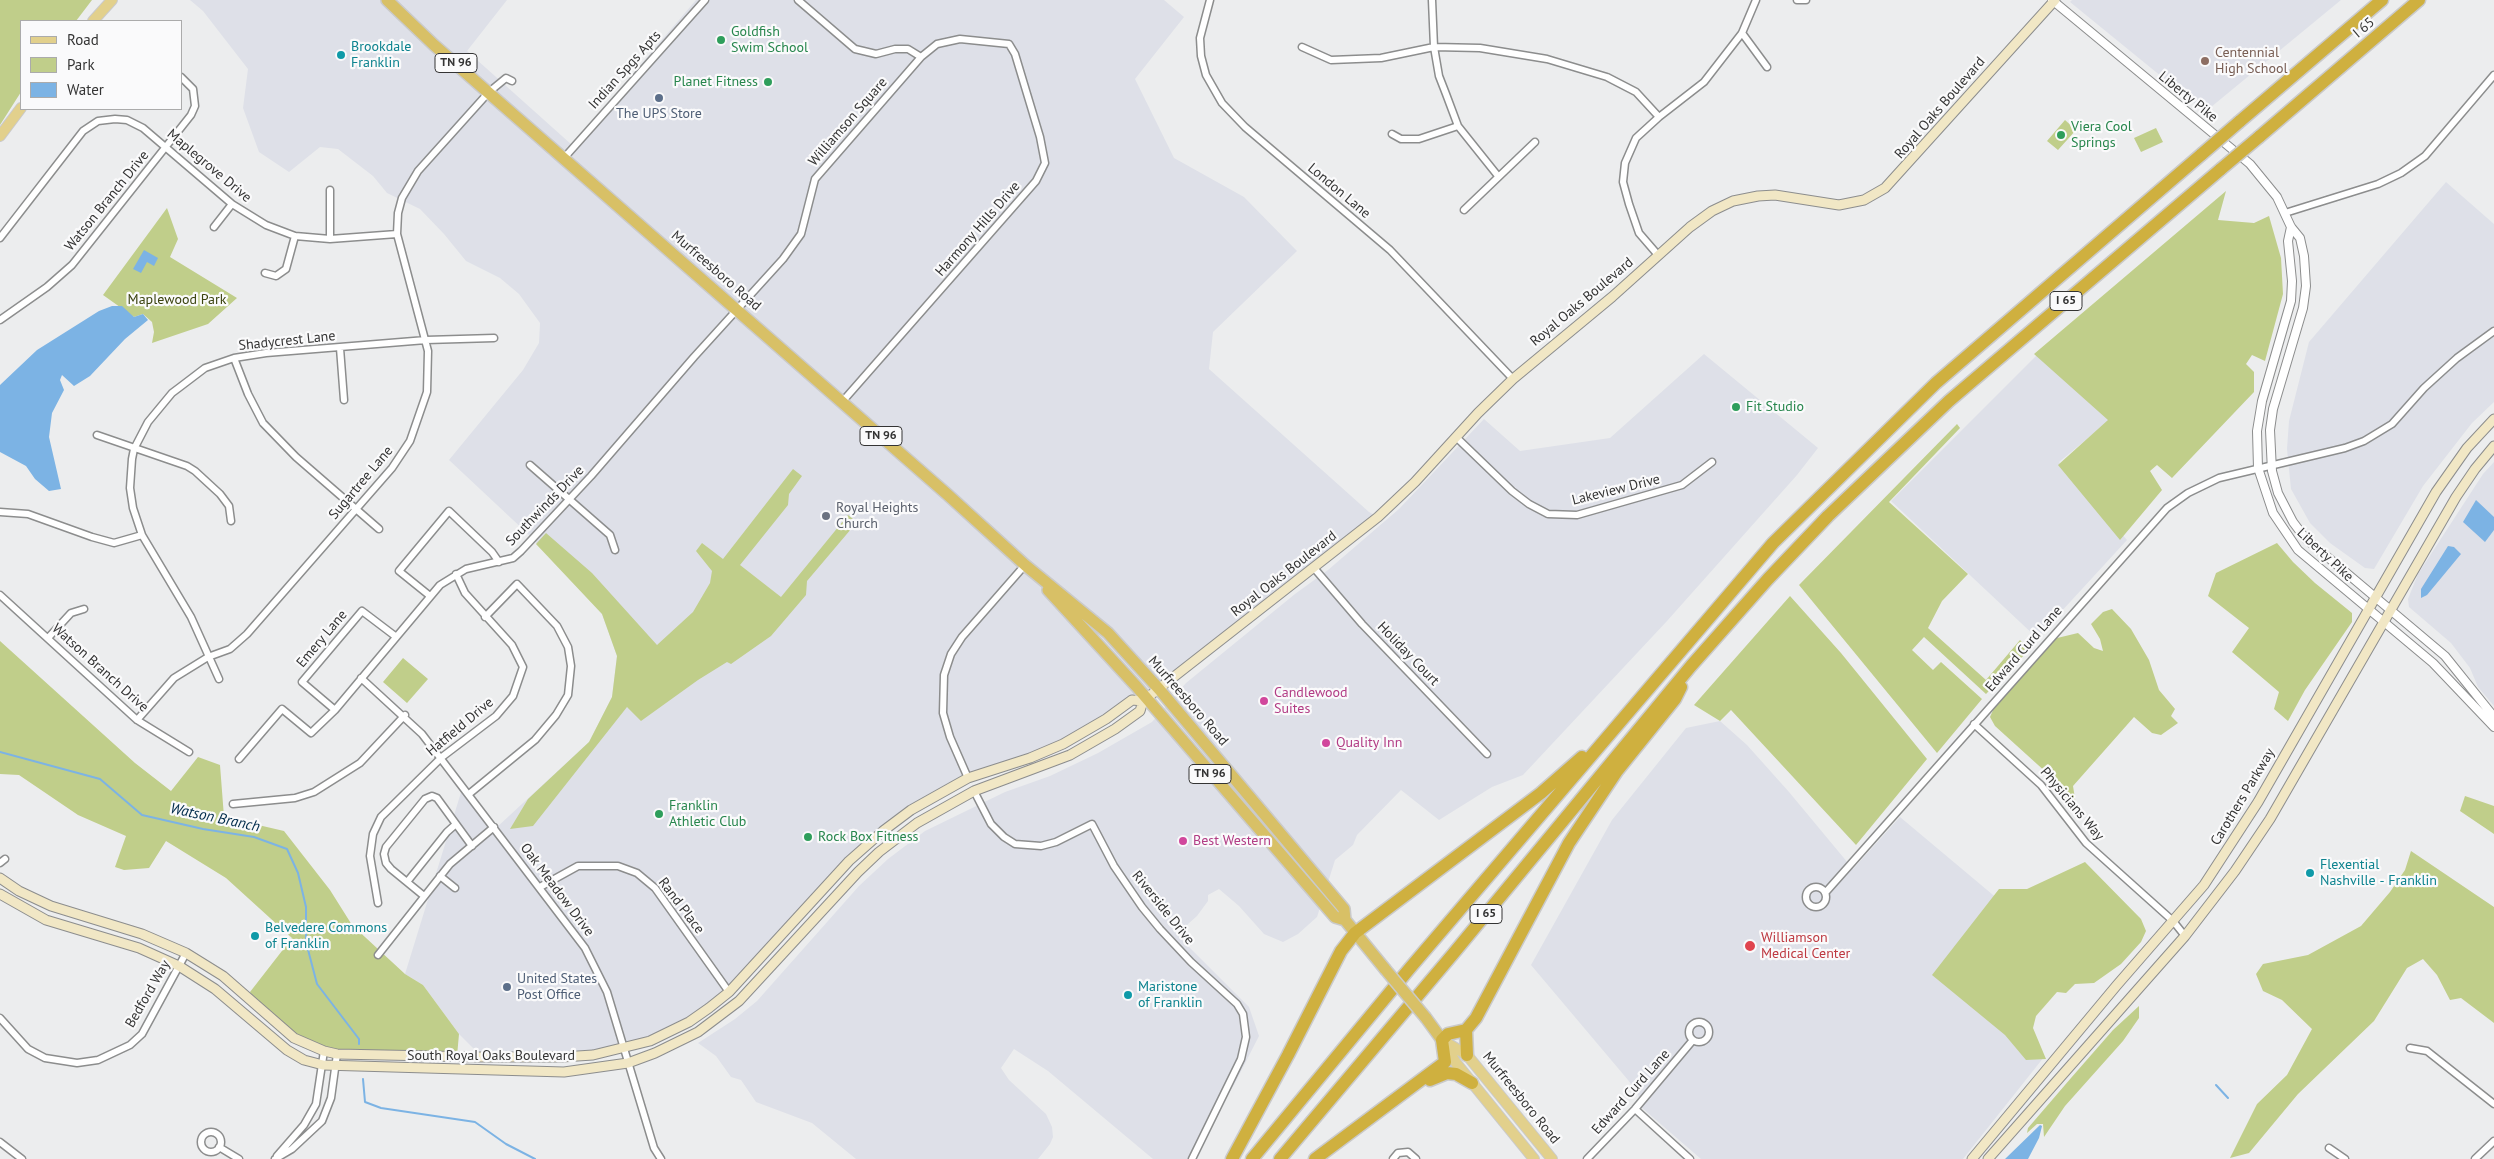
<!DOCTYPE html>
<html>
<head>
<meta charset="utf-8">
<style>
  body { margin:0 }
  #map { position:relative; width:2494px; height:1159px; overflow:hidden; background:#ecedee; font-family:"PT Sans",sans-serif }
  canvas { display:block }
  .legend { position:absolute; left:20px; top:20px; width:162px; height:90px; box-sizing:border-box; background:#fafafb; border:1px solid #ababab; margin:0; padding:6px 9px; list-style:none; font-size:15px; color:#343434 }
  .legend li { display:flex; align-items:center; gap:10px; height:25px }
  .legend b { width:25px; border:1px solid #ababab }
</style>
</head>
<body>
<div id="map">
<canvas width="2494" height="1159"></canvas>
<ul class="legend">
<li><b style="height:6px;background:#e2d08c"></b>Road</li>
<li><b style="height:14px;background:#c0ce8a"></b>Park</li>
<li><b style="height:14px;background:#7cb3e4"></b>Water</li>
</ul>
</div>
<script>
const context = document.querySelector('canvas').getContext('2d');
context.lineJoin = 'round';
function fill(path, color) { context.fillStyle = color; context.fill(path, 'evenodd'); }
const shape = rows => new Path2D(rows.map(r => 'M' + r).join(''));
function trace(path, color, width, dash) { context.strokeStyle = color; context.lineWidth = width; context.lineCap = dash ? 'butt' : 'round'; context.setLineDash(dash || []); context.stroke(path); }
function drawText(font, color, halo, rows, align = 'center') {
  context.font = font + ' "PT Sans",sans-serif'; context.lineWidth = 4.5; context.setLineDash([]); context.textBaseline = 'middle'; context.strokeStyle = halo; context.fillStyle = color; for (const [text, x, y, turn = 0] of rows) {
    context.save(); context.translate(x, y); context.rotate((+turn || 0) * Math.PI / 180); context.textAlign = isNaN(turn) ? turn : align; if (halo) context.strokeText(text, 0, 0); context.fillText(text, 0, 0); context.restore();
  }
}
const built = shape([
  [190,0,507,0,467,51,572,145,696,0,1164,0,1184,17,1135,79,1174,158,1244,197,1297,251,1213,332,1209,369,1369,512,1378,517,1156,686,1085,732,968,778,883,831,729,992,672,1032,593,1055,482,1057,459,1034,423,985,405,974,463,786,496,828,589,742,612,697,617,656,602,614,528,534,449,460,523,370,539,343,540,323,519,294,500,278,466,261,444,234,420,209,387,193,373,176,338,149,320,147,289,172,259,152,243,108,248,69,203,11],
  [2072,0,2341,0,2205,112,2070,2],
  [2446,182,2494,224,2494,402,2472,423,2423,486,2374,569,2365,568,2330,543,2310,523,2291,489,2287,449,2289,421,2309,342],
  [1704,354,1818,448,1797,475,1667,621,1523,775,1492,787,1439,820,1401,790,1357,835,1353,845,1335,860,1317,917,1298,934,1283,942,1264,934,1239,906,1219,889,1208,895,1208,901,1197,916,1188,924,1179,937,1249,1007,1259,1036,1234,1085,1211,1122,1192,1159,1153,1159,1048,1071,1014,1049,1001,1068,1009,1080,1046,1114,1052,1127,1053,1137,1050,1144,1038,1159,856,1159,812,1123,756,1102,741,1080,731,1077,716,1056,698,1043,735,1019,757,1001,859,886,888,859,925,831,1005,792,1050,776,1098,753,1152,722,1186,683,1295,594,1328,570,1399,509,1484,419,1520,451,1610,438],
  [2037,355,2110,420,2059,462,2127,540,2037,638,1891,501],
  [2494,462,2494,706,2478,687,2470,668,2451,643,2409,607,2408,599,2418,574,2483,474],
  [1720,721,1747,745,1789,792,1853,869,1900,817,1999,900,1940,969,2044,1057,1963,1159,1701,1159,1641,1107,1638,1094,1628,1080,1531,965,1612,820,1686,728]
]);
const green = shape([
  [0,0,92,0,76,21,21,21,21,92,0,125],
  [2065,120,2076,130,2058,150,2047,141],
  [2156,128,2163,142,2141,152,2134,138],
  [2226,191,2218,220,2254,223,2269,216,2281,258,2283,294,2265,361,2252,355,2246,364,2254,372,2254,392,2172,478,2157,465,2150,471,2162,490,2120,540,2058,465,2108,420,2034,354],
  [167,208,178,239,170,257,237,298,208,324,152,343,154,332,152,322,143,314,134,317,103,295],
  [1957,424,1960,428,1889,502,1968,574,1942,601,1928,628,1986,680,2020,640,2029,650,1986,694,1924,637,1912,650,1933,670,1941,662,1982,699,1937,753,1799,585],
  [793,469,802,476,789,494,788,505,740,565,781,597,848,515,857,522,807,581,806,595,771,636,731,664,727,662,698,680,641,721,627,707,533,826,510,829,528,799,589,742,612,697,617,656,602,614,536,544,546,533,592,573,657,645,693,612,710,583,712,571,696,551,702,543,723,559],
  [2277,543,2293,562,2315,583,2352,613,2352,622,2305,690,2288,721,2274,709,2279,692,2232,652,2249,628,2208,596,2216,573],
  [1790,596,1841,653,1927,759,1856,845,1731,710,1720,721,1694,705],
  [2112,609,2131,629,2149,660,2159,690,2175,709,2171,716,2178,723,2161,735,2152,733,2134,717,2073,786,2076,805,2071,808,2048,774,1995,726,1990,717,1994,708,2053,639,2078,633,2094,648,2103,651,2100,639,2091,624,2103,612],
  [0,641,135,763,171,791,198,757,220,765,224,817,284,831,330,890,352,925,405,974,423,985,459,1034,457,1056,337,1054,309,1046,253,1003,250,992,292,938,226,878,166,841,149,868,124,870,115,867,126,836,78,815,19,775,0,774],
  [403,658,428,679,407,703,383,682],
  [2465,796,2494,806,2494,834,2460,811],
  [2411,851,2494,907,2494,1023,2461,998,2450,1000,2437,975,2423,959,2407,968,2374,1021,2298,1094,2249,1153,2230,1158,2257,1104,2287,1075,2312,1029,2282,1000,2263,991,2256,974,2263,964,2308,955,2361,926,2390,892,2405,870],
  [2085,862,2141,919,2146,931,2141,942,2121,964,2094,983,2075,984,2066,993,2057,992,2036,1016,2033,1028,2046,1059,2026,1060,2005,1035,1932,975,1999,889,2027,889],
  [2139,1006,2139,1018,2123,1041,2065,1106,2044,1137,2043,1124,2037,1124,2027,1133,2028,1128,2071,1078,2113,1030]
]);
const water = shape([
  [144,250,158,258,154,266,147,262,141,273,133,269],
  [112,306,122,306,134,317,143,314,148,320,125,339,90,376,74,386,62,375,60,380,64,390,52,413,49,437,61,489,49,491,35,479,26,466,0,452,0,385,37,350,99,311],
  [2476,500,2494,517,2494,530,2485,542,2463,522],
  [2448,546,2454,547,2461,554,2427,595,2421,598,2421,589],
  [2040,1125,2042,1126,2039,1138,2028,1159,2005,1159]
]);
const stream = shape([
  [0,752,100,779,142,815,203,829,254,837,287,849,298,873,306,907,306,942,317,984,359,1039,359,1044],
  [363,1079,365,1102,381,1108,475,1122,506,1144,535,1159],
  [2216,1085,2228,1098]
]);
const minor = shape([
  [798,0,855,49,876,54,895,49,908,49,921,57],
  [1210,0,1200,38,1201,56,1206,75,1222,103,1245,127,1390,250,1513,379],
  [1432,0,1434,47,1439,76,1446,94,1458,126,1498,176],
  [1797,0,1806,0],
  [1742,33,1767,67],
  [1302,47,1331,60,1381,58,1434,47,1480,48,1547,59,1607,77,1636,92,1659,117],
  [1392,134,1401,139,1419,139,1458,126],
  [564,158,705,0],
  [1464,210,1535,142],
  [2285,213,2378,184,2401,173,2425,156,2494,75],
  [214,227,232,204],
  [0,238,83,131,98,121,115,119,127,120,143,128,232,204,266,225,295,236,330,239,397,234],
  [330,239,330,190],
  [1658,255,1639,233,1629,204,1623,182,1625,163,1636,138,1659,117,1704,82,1742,33,1756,0],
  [265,273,276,276,286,269,295,236],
  [0,320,47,287,72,265,191,115,195,106,193,89,181,77],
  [340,348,344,400],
  [234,358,248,394,263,423,296,457,379,529],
  [97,435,187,466,195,471,220,494,229,506,231,521],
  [1456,437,1512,491,1529,504,1548,514,1577,515,1682,485,1712,462],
  [530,465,610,535,615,550],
  [0,512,28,514,92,537,114,543,142,535],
  [1314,568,1362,624,1487,754],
  [0,595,137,720,189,752],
  [430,596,399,571,449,511,492,552,499,562],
  [48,638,71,613,84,609],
  [361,678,422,734,585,948,607,992,654,1148,661,1159],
  [219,679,191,617,142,535,133,508,130,488,132,459,134,449,148,422,172,393,180,387,205,368,234,358,266,353,426,340,494,338],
  [335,710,302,682,362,611,395,636],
  [137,720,174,678,208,657,230,649,247,634,392,468,410,441,427,392,428,351,397,234,398,213,402,198,418,171,489,92,506,78,512,81],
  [1974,724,2041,785,2086,843,2173,921,2185,936],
  [239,759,282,709,311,733,335,710,440,585,466,569,513,558,521,551,591,476,694,357,783,259,801,234,815,179,921,57,937,44,960,39,1009,44,1015,54,1040,137,1045,163,1036,181,842,402],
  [968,778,950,737,943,713,944,675,951,654,962,637,1025,565],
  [974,791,991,824,1004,837,1015,844,1041,846,1056,842,1092,824,1114,866,1142,907,1160,929,1191,962,1237,1004,1243,1014,1246,1037,1241,1059,1192,1159],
  [469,794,535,740,556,715,568,695,571,666,568,647,557,626,517,584,485,617],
  [233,804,295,798,314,792,360,763,405,715],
  [0,863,5,859],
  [440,876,455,888],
  [407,882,447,832,456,824],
  [540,887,578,866,618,866,637,873,655,888,729,992],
  '1806 897a10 10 0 1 1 20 0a10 10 0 1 1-20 0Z',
  [1825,893,2167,508,2188,493,2219,478,2345,448,2364,441,2392,424,2424,388,2457,358,2494,331],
  [424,896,391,869,386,863,384,854,386,847,425,799,432,796,437,798,472,846],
  [378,903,370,856,373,834,381,817,442,757,496,716,513,696,523,667,512,645,465,593,456,574],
  [378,955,450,864,494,827],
  [0,1018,28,1049,45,1058,77,1063,98,1060,130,1045,142,1034,186,953],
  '1689 1032a10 10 0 1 1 20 0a10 10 0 1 1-20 0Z',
  [2410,1048,2427,1051,2494,1104],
  [1635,1109,1690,1159],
  '201 1142a10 10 0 1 1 20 0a10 10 0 1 1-20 0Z',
  [0,1142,22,1159],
  [219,1147,239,1159],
  [2329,1148,2345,1159],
  [277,1156,304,1125,316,1104,324,1051],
  [275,1159,292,1149,322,1121,331,1098,337,1054],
  [1393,1159,1398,1153,1408,1152,1416,1159],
  [1587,1159,1635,1109,1693,1040],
  [2475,1159,2494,1141]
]);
const tertiary = shape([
  [2052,0,2250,164,2277,197,2291,227,2300,238,2304,256,2306,286,2303,308,2273,409,2270,430,2272,471,2278,493,2293,522,2305,538,2445,656,2494,717],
  [2291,227,2288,241,2292,281,2291,301,2262,401,2257,431,2258,468,2273,513,2298,550,2433,663,2494,727]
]);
const secondary = shape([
  [0,878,19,891,51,906,142,934,186,953,223,976,294,1038,324,1051,337,1054,479,1057,562,1057,593,1055,650,1041,689,1022,709,1008,729,992,849,861,883,831,911,810,968,778,1030,758,1063,744,1106,719,1132,700,1143,701],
  [0,894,46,920,139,948,179,966,215,989,287,1050,304,1060,323,1065,564,1072,628,1063,655,1053,698,1032,739,1001,858,872,879,852,917,823,974,791,1070,755,1115,729,1140,711,1143,701,1378,517,1415,482,1478,413,1513,379,1612,297,1690,227,1712,211,1733,201,1758,196,1775,195,1839,205,1864,200,1885,188,2055,0],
  [1972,1159,2117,985,2204,885,2258,802,2436,492,2467,448,2494,419],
  [1988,1159,2185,936,2235,871,2270,819,2456,497,2475,469,2494,446]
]);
const primary = shape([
  [93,21,112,0],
  [0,136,21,108],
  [1442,1040,1467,1055,1552,1159],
  [1444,1043,1456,1063,1534,1159]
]);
const trunk = shape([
  [387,0,434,45,948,495,1025,565,1108,633,1159,689,1344,909,1345,920,1385,969],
  [1048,590,1136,686,1335,917,1345,920],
  [1426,1018,1442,1040]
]);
const motorway = shape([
  [2239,122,2382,0],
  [2259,137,2419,0],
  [1466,1030,1467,1055],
  [1430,1080,1447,1073,1456,1074,1472,1083],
  [1232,1159,1288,1055,1341,951,1355,933,1541,793,1582,757],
  [1252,1159,1410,968,1773,543,1936,383,2202,154],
  [1280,1159,1453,954,1691,666,1768,579,1828,516,1949,401,2221,169],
  [1315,1159,1445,1062,1442,1040,1448,1034,1466,1030,1476,1018,1569,843,1617,771,1675,699,1681,687]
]);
const trunkBridge = shape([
  [1385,969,1426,1018]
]);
const motorwayBridge = shape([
  [2202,154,2239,122],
  [2221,169,2259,137]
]);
const markers = [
  [721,40,5,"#2e9e5b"],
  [341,55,5,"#0f9aa8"],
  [2205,61,5,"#8d6e63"],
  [768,82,5,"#2e9e5b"],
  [659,98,5,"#5c6f8a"],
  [2061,135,5,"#2e9e5b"],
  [1736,407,5,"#2e9e5b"],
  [826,516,5,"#6b7280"],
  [1264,701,5,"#d1479c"],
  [1326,743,5,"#d1479c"],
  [659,814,5,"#2e9e5b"],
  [808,837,5,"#2e9e5b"],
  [1183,841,5,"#d1479c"],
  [2310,873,5,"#0f9aa8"],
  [255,936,5,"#0f9aa8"],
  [1750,946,6,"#e0444e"],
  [507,987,5,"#5c6f8a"],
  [1128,995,5,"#0f9aa8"]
];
const shields = [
  [456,63,42],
  [2066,301,32],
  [881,436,42],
  [1210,774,42],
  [1486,914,32]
];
const shieldNames = [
  ["TN 96",456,63],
  ["I 65",2066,301],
  ["TN 96",881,436],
  ["TN 96",1210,774],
  ["I 65",1486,914]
];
const streetNames = [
  ["I 65",2364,28,-40],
  ["Indian Spgs Apts",625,70,-48],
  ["Liberty Pike",2188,97,39],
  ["Royal Oaks Boulevard",1940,108,-49],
  ["Williamson Square",848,122,-49],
  ["Maplegrove Drive",209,166,40],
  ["London Lane",1339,191,40],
  ["Watson Branch Drive",107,201,-51],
  ["Harmony Hills Drive",978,229,-49],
  ["Murfreesboro Road",716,271,41],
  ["Royal Oaks Boulevard",1582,302,-40],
  ["Shadycrest Lane",287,341,-6],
  ["Sugartree Lane",361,483,-50],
  ["Lakeview Drive",1616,490,-14],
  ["Southwinds Drive",545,506,-46],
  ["Liberty Pike",2325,555,43],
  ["Royal Oaks Boulevard",1284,574,-38],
  ["Emery Lane",322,639,-50],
  ["Edward Curd Lane",2024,649,-49],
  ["Holiday Court",1408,654,46],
  ["Watson Branch Drive",100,668,42],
  ["Murfreesboro Road",1188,701,49],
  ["Hatfield Drive",460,727,-40],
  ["Carothers Parkway",2243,797,-59],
  ["Physicians Way",2072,804,50],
  ["Oak Meadow Drive",557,890,53],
  ["Rand Place",681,906,53],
  ["Riverside Drive",1163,908,51],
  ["Bedford Way",148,994,-60],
  ["South Royal Oaks Boulevard",491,1056],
  ["Edward Curd Lane",1631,1092,-48],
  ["Murfreesboro Road",1521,1098,51]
];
const leisureNames = [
  ["Goldfish",731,32],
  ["Swim School",731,48],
  ["Planet Fitness",758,82,"right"],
  ["Viera Cool",2071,127],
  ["Springs",2071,143],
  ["Fit Studio",1746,407],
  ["Franklin",669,806],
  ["Athletic Club",669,822],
  ["Rock Box Fitness",818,837]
];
const cultureNames = [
  ["Brookdale",351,47],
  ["Franklin",351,63],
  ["Flexential",2320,865],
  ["Nashville - Franklin",2320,881],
  ["Belvedere Commons",265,928],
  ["of Franklin",265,944],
  ["Maristone",1138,987],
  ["of Franklin",1138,1003]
];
const educationNames = [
  ["Centennial",2215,53],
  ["High School",2215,69]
];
const serviceNames = [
  ["The UPS Store",659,114],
  ["United States",517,979,"left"],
  ["Post Office",517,995,"left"]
];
const parkNames = [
  ["Maplewood Park",177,300]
];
const worshipNames = [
  ["Royal Heights",836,508],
  ["Church",836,524]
];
const hotelNames = [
  ["Candlewood",1274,693],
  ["Suites",1274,709],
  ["Quality Inn",1336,743],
  ["Best Western",1193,841]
];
const healthNames = [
  ["Williamson",1761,938],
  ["Medical Center",1761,954]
];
const waterNames = [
  ["Watson Branch",215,818,12]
];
fill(built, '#dee0e8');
fill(green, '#c0ce8a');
fill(water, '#7cb3e4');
trace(stream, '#7cb3e4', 2);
trace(minor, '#8c8d8d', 9);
trace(tertiary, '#8c8d8d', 10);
trace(secondary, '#8c8d8d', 11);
trace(primary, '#cacaca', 12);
trace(trunk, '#cacaca', 14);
trace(motorway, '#cacaca', 15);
trace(minor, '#fff', 6);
trace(tertiary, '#fff', 8);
trace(secondary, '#f1e7c5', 9);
trace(primary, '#e2d08c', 10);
trace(trunk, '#d8c066', 11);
trace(motorway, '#cfb03f', 12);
trace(trunkBridge, '#cacaca', 14, []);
trace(motorwayBridge, '#cacaca', 15, []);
trace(trunkBridge, '#d8c066', 11);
trace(motorwayBridge, '#cfb03f', 12);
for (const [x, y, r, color] of markers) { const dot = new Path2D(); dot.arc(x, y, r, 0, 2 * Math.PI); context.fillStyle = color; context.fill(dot); trace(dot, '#fafafb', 2); }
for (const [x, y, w] of shields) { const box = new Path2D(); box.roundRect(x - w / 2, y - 9.5, w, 19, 4); context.fillStyle = '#fafafb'; context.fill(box); trace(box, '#343434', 1); }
drawText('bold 12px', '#343434', null, shieldNames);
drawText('14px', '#343434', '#fafafb', streetNames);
drawText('14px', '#27864d', '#fafafb', leisureNames, 'left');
drawText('14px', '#0d838f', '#fafafb', cultureNames, 'left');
drawText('14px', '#785e54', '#fafafb', educationNames, 'left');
drawText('14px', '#4e5e75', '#fafafb', serviceNames);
drawText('14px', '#3a420e', '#fafafb', parkNames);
drawText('14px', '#5b616d', '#fafafb', worshipNames, 'left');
drawText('14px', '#b23c85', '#fafafb', hotelNames, 'left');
drawText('14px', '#be3a42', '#fafafb', healthNames, 'left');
drawText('italic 15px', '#002b4b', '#fafafb', waterNames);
</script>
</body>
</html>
